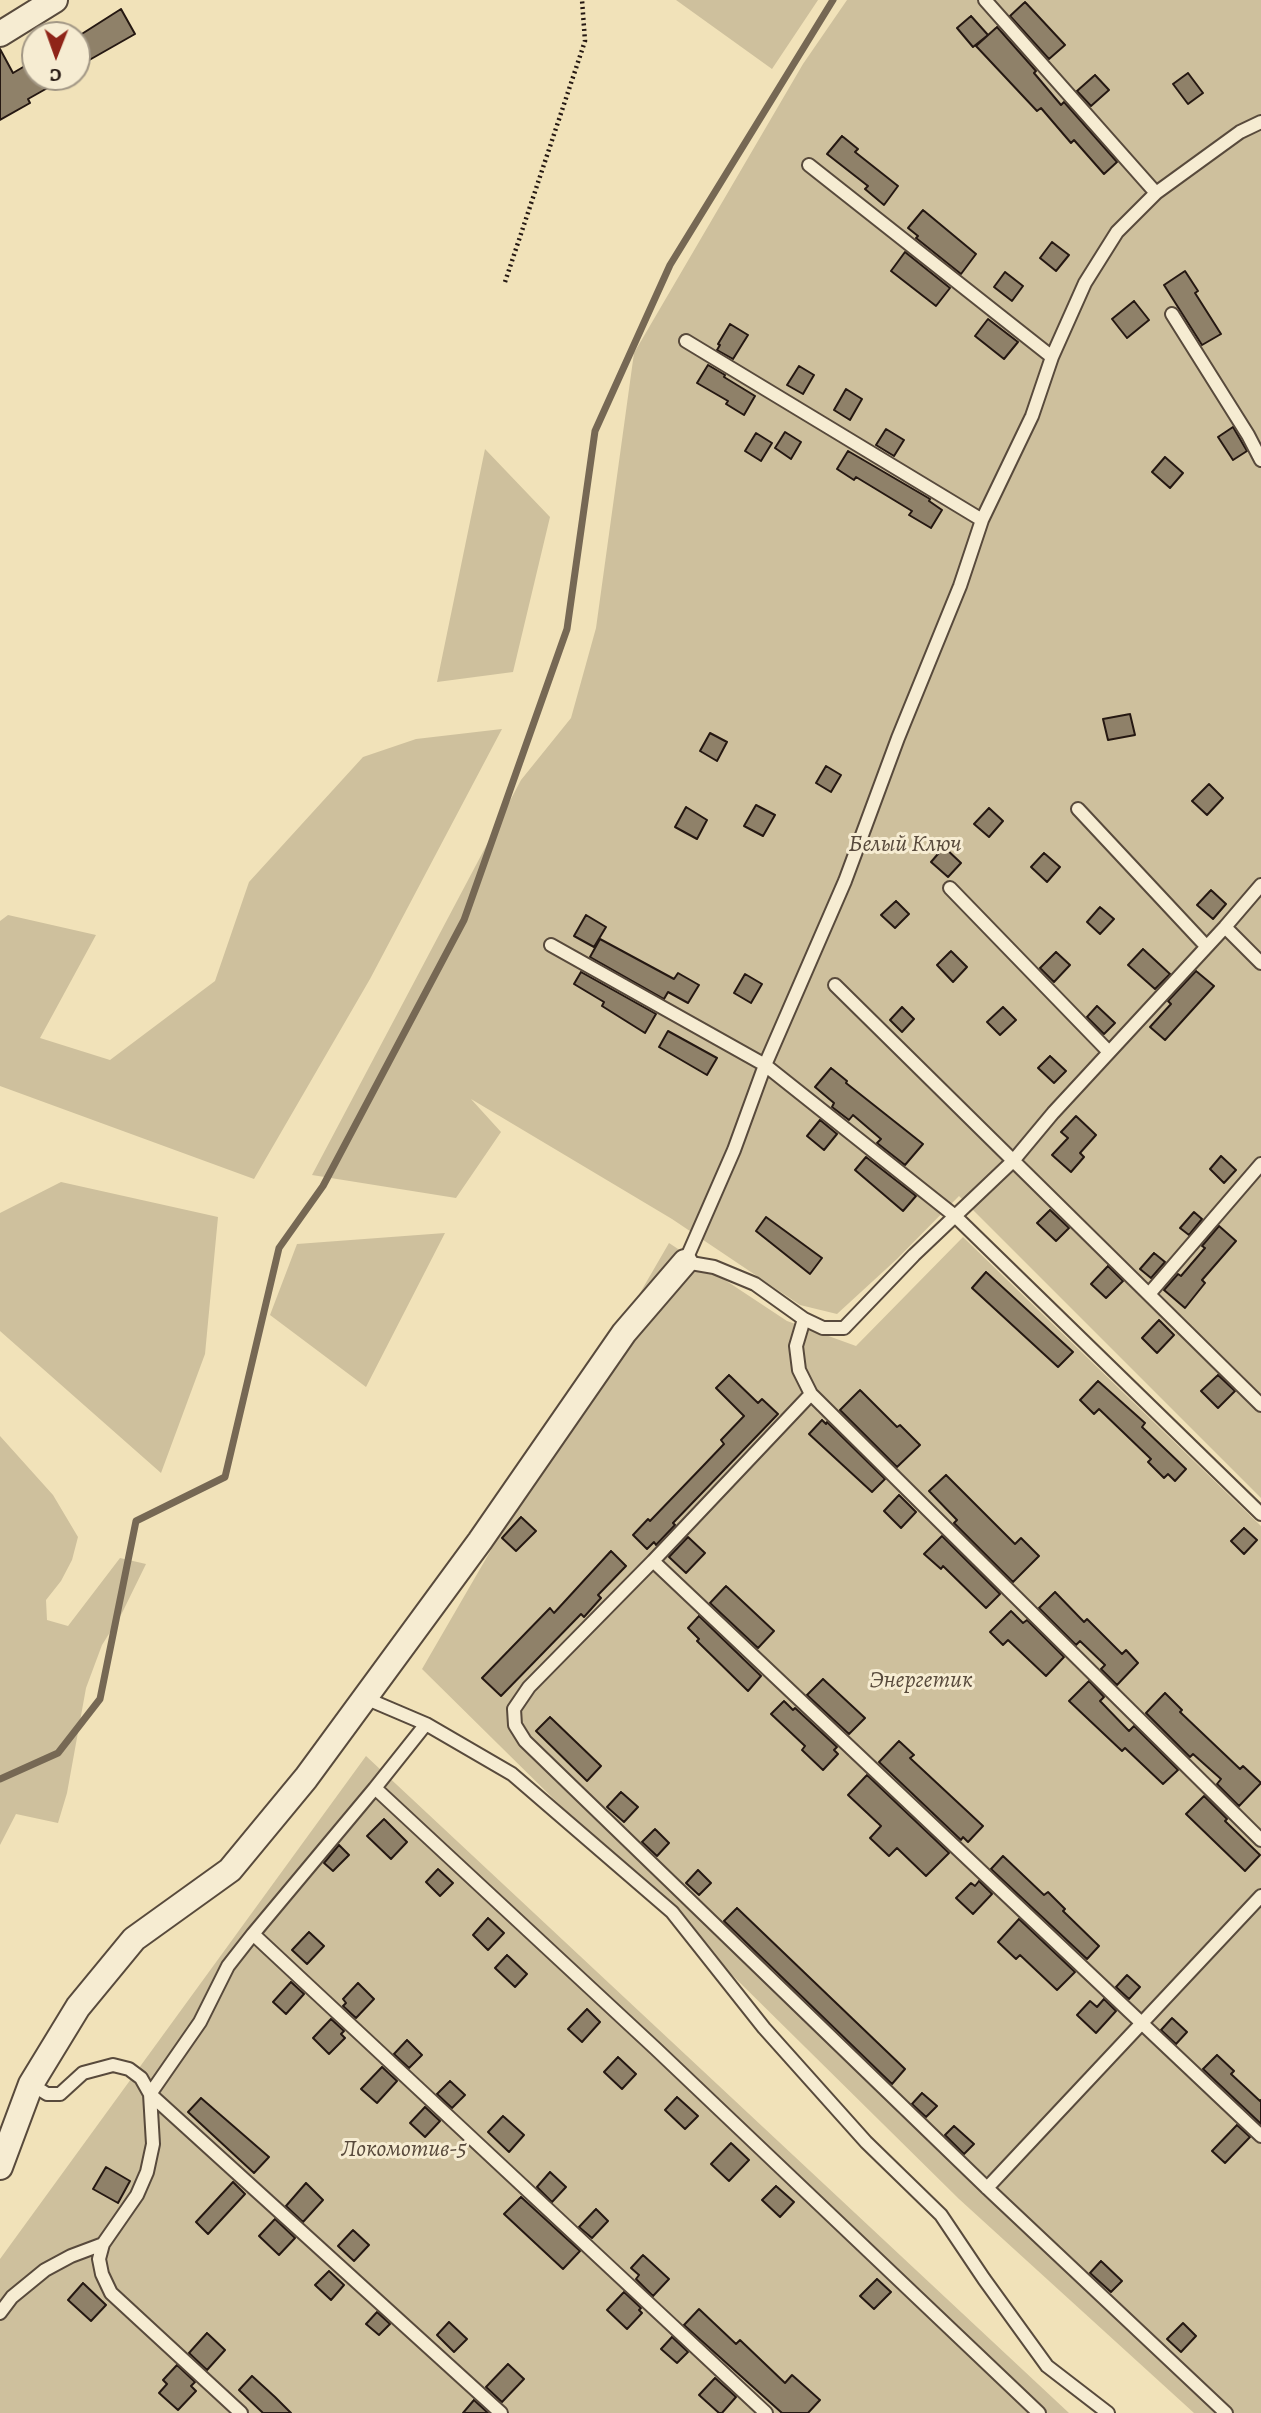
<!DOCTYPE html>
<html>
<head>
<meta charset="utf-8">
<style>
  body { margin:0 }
  #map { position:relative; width:1261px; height:2413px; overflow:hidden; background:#f1e2b9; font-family:Alegreya,serif }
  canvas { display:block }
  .north { position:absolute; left:21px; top:21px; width:70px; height:70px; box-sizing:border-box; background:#f6ecd2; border:2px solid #a29785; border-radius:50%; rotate:181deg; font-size:19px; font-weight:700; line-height:28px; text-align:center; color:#251812 }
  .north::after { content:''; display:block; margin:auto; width:24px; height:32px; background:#8f2418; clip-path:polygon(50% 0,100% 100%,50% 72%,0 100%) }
</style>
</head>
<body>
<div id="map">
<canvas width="1261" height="2413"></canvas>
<div class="north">С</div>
</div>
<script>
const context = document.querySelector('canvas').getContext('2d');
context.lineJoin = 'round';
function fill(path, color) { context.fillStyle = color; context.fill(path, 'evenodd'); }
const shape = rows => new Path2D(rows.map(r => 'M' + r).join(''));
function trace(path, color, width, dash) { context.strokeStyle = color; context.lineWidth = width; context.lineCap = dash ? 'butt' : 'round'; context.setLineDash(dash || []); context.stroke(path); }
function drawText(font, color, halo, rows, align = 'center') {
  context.font = font + ' Alegreya,serif'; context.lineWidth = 6; context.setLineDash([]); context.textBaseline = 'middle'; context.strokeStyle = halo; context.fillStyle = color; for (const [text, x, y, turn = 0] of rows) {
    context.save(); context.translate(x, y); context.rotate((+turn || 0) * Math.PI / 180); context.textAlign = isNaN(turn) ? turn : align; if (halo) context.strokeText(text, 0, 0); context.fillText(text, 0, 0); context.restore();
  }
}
const green = shape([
  [676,0,818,0,772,69],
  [847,0,1261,0,1261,1498,959,1196,897,1259,837,1314,800,1305,672,1219,471,1099,501,1132,456,1198,312,1175,521,780,571,718,596,628,634,353,803,64],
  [485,449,550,517,513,672,437,682],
  [502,729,370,979,254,1179,0,1086,0,921,8,915,96,935,40,1038,110,1060,215,981,249,882,363,757,416,739],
  [61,1182,218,1217,205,1354,161,1473,0,1331,0,1213],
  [445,1233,366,1387,270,1315,297,1244],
  [963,1237,1261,1526,1261,2413,1194,2413,959,2199,422,1669,669,1243,787,1321,856,1346],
  [0,1436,53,1495,78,1537,72,1560,61,1581,46,1600,47,1620,68,1626,120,1558,146,1564,122,1613,102,1645,86,1688,67,1793,58,1823,16,1814,0,1845],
  [366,1756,1069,2413,0,2413,0,2259]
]);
const stream = shape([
  [0,1779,58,1753,100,1699,136,1521,225,1477,279,1248,323,1186,464,920,567,629,595,431,670,265,833,0]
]);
const building = shape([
  [1025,2,1065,45,1049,59,1010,16,1025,2],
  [121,9,135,34,77,67,77,37,121,9],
  [971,16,988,35,973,47,957,28,971,16],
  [997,27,1036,71,1034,73,1061,105,1064,102,1117,162,1104,174,1074,140,1071,143,1041,108,1037,111,976,46,997,27],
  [0,49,13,73,35,60,35,77,67,77,28,99,30,103,0,120,0,49],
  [1188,73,1203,93,1188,104,1173,84,1188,73],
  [1095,75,1109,90,1091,106,1077,91,1095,75],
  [842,136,858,149,855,152,898,186,884,205,865,189,868,186,827,154,842,136],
  [923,210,976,254,961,274,916,238,918,236,908,228,923,210],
  [1052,242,1069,255,1056,271,1040,258,1052,242],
  [905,252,950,288,936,306,891,271,905,252],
  [1185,271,1198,291,1195,293,1221,334,1202,345,1164,285,1185,271],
  [1005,272,1023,286,1012,301,994,287,1005,272],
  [1134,301,1149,320,1127,338,1112,319,1134,301],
  [988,319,1018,342,1004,359,975,336,988,319],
  [730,324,748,335,733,359,717,350,720,345,718,344,730,324],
  [708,365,725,375,724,377,755,396,744,415,726,404,728,401,697,383,708,365],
  [799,366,814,375,803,394,787,385,799,366],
  [846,389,862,399,850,420,834,410,846,389],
  [1233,427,1247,451,1233,460,1218,437,1233,427],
  [886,429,904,440,894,456,876,445,886,429],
  [785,432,801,442,791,459,775,448,785,432],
  [756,433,772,443,761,461,745,451,756,433],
  [848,451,930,499,929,501,942,510,931,528,909,515,912,511,856,477,854,480,837,469,848,451],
  [1165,457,1183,473,1170,488,1152,472,1165,457],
  [1130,714,1135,735,1108,740,1103,719,1130,714],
  [710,733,727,742,717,761,700,751,710,733],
  [826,766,841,775,831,792,816,783,826,766],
  [1209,784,1223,798,1207,815,1192,801,1209,784],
  [756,805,775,815,763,836,744,826,756,805],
  [686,807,707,820,697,839,675,827,686,807],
  [989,808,1003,821,989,837,974,824,989,808],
  [944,847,961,863,948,877,931,862,944,847],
  [1044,853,1060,867,1047,882,1031,867,1044,853],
  [1211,890,1226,904,1213,919,1197,905,1211,890],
  [896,901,909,914,895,928,881,915,896,901],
  [1100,907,1114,919,1100,934,1087,922,1100,907],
  [586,915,606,927,594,947,574,936,586,915],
  [600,939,674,979,678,973,699,985,688,1003,668,992,664,999,590,957,600,939],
  [1143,949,1170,974,1155,989,1128,965,1143,949],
  [951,951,967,967,953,982,937,965,951,951],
  [1056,952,1070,965,1054,982,1040,968,1056,952],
  [1196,971,1214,986,1165,1040,1150,1027,1171,1004,1168,1001,1196,971],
  [581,972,656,1014,645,1033,602,1006,604,1002,574,984,581,972],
  [745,974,762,984,751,1003,734,993,745,974],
  [1097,1006,1115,1023,1104,1034,1087,1017,1097,1006],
  [902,1007,914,1019,902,1032,890,1020,902,1007],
  [1003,1007,1016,1020,1000,1035,987,1022,1003,1007],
  [668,1031,717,1058,707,1075,659,1047,668,1031],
  [1050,1056,1066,1071,1054,1083,1038,1068,1050,1056],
  [831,1068,847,1081,846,1083,923,1144,905,1165,877,1143,881,1139,853,1115,849,1120,832,1107,834,1103,815,1087,831,1068],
  [1076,1116,1096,1135,1080,1153,1084,1157,1071,1172,1052,1155,1068,1138,1061,1132,1076,1116],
  [820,1120,837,1134,824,1150,807,1136,820,1120],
  [1221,1156,1236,1170,1224,1183,1210,1169,1221,1156],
  [866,1157,916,1196,903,1211,855,1170,866,1157],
  [1050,1210,1069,1228,1056,1241,1037,1223,1050,1210],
  [1194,1212,1202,1219,1189,1235,1180,1228,1194,1212],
  [766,1217,822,1258,810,1274,756,1231,766,1217],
  [1219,1226,1236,1241,1202,1280,1205,1283,1185,1308,1164,1290,1178,1274,1181,1276,1205,1248,1202,1246,1219,1226],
  [1154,1253,1165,1262,1151,1278,1140,1269,1154,1253],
  [1108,1266,1123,1281,1106,1298,1091,1284,1108,1266],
  [986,1272,1073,1352,1058,1367,972,1288,986,1272],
  [1159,1320,1174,1335,1157,1353,1142,1338,1159,1320],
  [729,1375,758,1403,762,1399,778,1414,673,1523,675,1525,656,1545,654,1542,647,1549,633,1535,648,1519,650,1521,703,1466,724,1444,721,1440,744,1416,716,1388,729,1375],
  [1218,1375,1235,1391,1218,1408,1201,1391,1218,1375],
  [1098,1381,1145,1423,1142,1427,1186,1469,1175,1481,1168,1474,1164,1478,1148,1462,1151,1459,1099,1409,1094,1414,1080,1400,1098,1381],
  [860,1390,897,1427,900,1425,920,1445,897,1467,840,1410,860,1390],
  [822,1420,826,1424,827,1422,885,1479,872,1492,809,1434,822,1420],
  [946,1475,1015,1544,1021,1538,1039,1556,1013,1582,954,1523,957,1520,929,1491,946,1475],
  [899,1495,916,1512,901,1528,884,1511,899,1495],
  [521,1517,536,1531,516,1551,502,1538,521,1517],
  [1244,1528,1257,1540,1244,1554,1231,1541,1244,1528],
  [942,1536,1000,1594,986,1608,943,1566,941,1569,924,1554,942,1536],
  [688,1537,705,1553,686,1573,669,1557,688,1537],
  [611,1551,626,1566,598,1595,601,1598,584,1617,581,1614,501,1696,482,1678,550,1608,554,1613,611,1551],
  [726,1586,774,1631,758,1648,710,1603,726,1586],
  [1055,1592,1084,1622,1087,1619,1122,1654,1126,1650,1138,1663,1117,1685,1101,1669,1105,1665,1080,1641,1076,1645,1039,1608,1055,1592],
  [1011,1611,1023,1623,1027,1620,1064,1657,1046,1676,1008,1640,1003,1645,990,1632,1011,1611],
  [699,1616,761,1676,748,1691,697,1641,699,1639,688,1628,699,1616],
  [823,1679,865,1718,849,1734,807,1695,823,1679],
  [1089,1681,1104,1697,1100,1701,1102,1703,1129,1731,1134,1726,1178,1770,1163,1784,1125,1748,1122,1751,1069,1701,1089,1681],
  [1165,1693,1182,1710,1180,1712,1240,1769,1243,1766,1261,1783,1239,1806,1217,1784,1221,1779,1193,1754,1190,1757,1146,1713,1165,1693],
  [784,1701,793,1710,795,1708,837,1747,834,1750,838,1754,823,1770,802,1750,805,1746,771,1714,784,1701],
  [550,1717,601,1766,587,1781,536,1731,550,1717],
  [899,1741,914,1755,910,1758,983,1826,968,1842,963,1837,961,1840,879,1762,899,1741],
  [867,1775,949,1853,926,1876,897,1848,889,1856,870,1838,881,1826,848,1795,867,1775],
  [621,1792,638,1807,624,1822,607,1807,621,1792],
  [1204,1796,1227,1819,1225,1821,1260,1855,1245,1871,1186,1814,1204,1796],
  [384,1819,407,1842,391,1859,367,1836,384,1819],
  [655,1829,669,1843,657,1856,642,1842,655,1829],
  [339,1845,349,1855,333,1871,324,1863,339,1845],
  [1003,1856,1044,1895,1048,1892,1065,1909,1063,1911,1099,1946,1087,1959,991,1869,1003,1856],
  [438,1869,453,1883,440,1896,426,1882,438,1869],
  [698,1870,711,1883,699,1895,686,1883,698,1870],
  [979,1881,992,1894,973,1914,956,1898,971,1883,975,1886,979,1881],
  [737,1908,905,2069,892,2084,724,1921,737,1908],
  [488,1918,504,1933,488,1950,473,1935,488,1918],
  [1019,1919,1075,1972,1057,1990,1020,1955,1016,1959,998,1942,1019,1919],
  [309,1932,324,1946,307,1964,292,1950,309,1932],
  [507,1955,527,1974,515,1987,495,1968,507,1955],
  [1127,1975,1140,1987,1129,1999,1116,1987,1127,1975],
  [291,1982,304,1994,286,2014,273,2002,291,1982],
  [358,1983,374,1999,356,2018,343,2006,346,2003,343,1999,358,1983],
  [1104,1999,1116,2011,1096,2033,1077,2015,1090,2001,1097,2007,1104,1999],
  [587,2009,600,2022,582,2042,568,2029,587,2009],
  [1172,2018,1187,2032,1176,2044,1161,2030,1172,2018],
  [331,2019,344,2031,341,2034,345,2038,329,2054,313,2038,331,2019],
  [407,2040,422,2055,409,2068,394,2054,407,2040],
  [1217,2055,1234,2071,1231,2074,1260,2101,1261,2100,1261,2124,1203,2069,1217,2055],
  [618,2057,636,2074,622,2089,604,2072,618,2057],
  [382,2067,397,2081,377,2103,361,2089,382,2067],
  [450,2081,465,2095,452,2108,437,2094,450,2081],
  [922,2093,937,2106,926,2117,912,2104,922,2093],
  [677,2097,698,2116,685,2129,665,2110,677,2097],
  [201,2098,269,2157,254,2173,188,2112,201,2098],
  [425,2107,440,2121,425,2137,410,2123,425,2107],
  [503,2116,524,2135,509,2152,488,2132,503,2116],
  [1237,2125,1250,2137,1225,2163,1212,2151,1237,2125],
  [954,2126,974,2144,964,2154,945,2135,954,2126],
  [731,2143,749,2160,729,2181,711,2164,731,2143],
  [106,2167,130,2181,118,2203,93,2189,106,2167],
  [550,2172,566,2187,552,2202,537,2187,550,2172],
  [233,2182,245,2194,208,2234,196,2222,233,2182],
  [306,2183,323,2200,303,2222,286,2206,306,2183],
  [776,2186,794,2202,780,2217,762,2200,776,2186],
  [521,2197,580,2251,563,2269,504,2214,521,2197],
  [596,2209,608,2221,592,2238,579,2227,596,2209],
  [275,2219,295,2238,279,2255,259,2236,275,2219],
  [353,2230,369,2245,354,2261,338,2246,353,2230],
  [643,2255,669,2279,653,2296,636,2279,639,2275,631,2268,643,2255],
  [1101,2261,1122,2281,1111,2292,1090,2273,1101,2261],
  [329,2271,344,2285,331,2300,315,2285,329,2271],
  [877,2279,891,2292,874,2309,860,2296,877,2279],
  [83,2283,106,2305,91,2321,68,2300,83,2283],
  [624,2292,641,2308,639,2310,642,2313,627,2329,607,2310,624,2292],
  [699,2309,736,2344,740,2340,785,2383,792,2375,820,2400,808,2413,782,2413,684,2325,699,2309],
  [377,2312,390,2324,379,2335,366,2324,377,2312],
  [449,2322,467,2339,454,2352,437,2335,449,2322],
  [1183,2323,1196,2336,1181,2352,1167,2339,1183,2323],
  [207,2333,225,2350,207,2370,189,2353,207,2333],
  [672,2337,688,2352,677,2363,661,2349,672,2337],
  [508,2364,524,2379,502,2402,486,2387,508,2364],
  [177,2365,195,2382,191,2386,196,2391,178,2410,159,2393,167,2384,163,2380,177,2365],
  [252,2376,275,2397,291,2413,263,2413,239,2390,252,2376],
  [715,2378,736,2397,722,2413,719,2413,699,2395,715,2378],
  [474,2400,488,2413,463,2413,474,2400]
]);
const path = shape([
  [505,282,585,41,582,0]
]);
const service = shape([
  [985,0,1156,193],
  [1261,122,1240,132,1156,193,1117,232,1085,283,1052,357,1032,416,982,520,960,586,898,738,845,881,765,1065,734,1150,685,1262,714,1267,755,1284,804,1319,823,1328,844,1328,914,1255,1013,1161,1053,1113,1225,927,1261,885],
  [809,165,1052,357],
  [1172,314,1248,435,1261,460],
  [686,341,982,520],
  [1078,809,1206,946],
  [950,888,1109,1052],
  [1225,927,1261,963],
  [551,945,765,1065,955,1216,1261,1514],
  [835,985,1261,1405],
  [1149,1294,1261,1164],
  [804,1319,796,1346,799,1370,811,1394,1261,1840],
  [653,1561,811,1394],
  [365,1698,426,1724,512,1774,672,1912,764,2028,866,2142,941,2215,984,2279,1047,2366,1108,2413],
  [426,1724,375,1788,656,2049,1039,2413],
  [253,1934,375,1788],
  [31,2084,47,2094,60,2094,83,2073,113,2065,129,2069,141,2078,150,2094,200,2022,228,1966,253,1934,766,2413],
  [987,2188,1261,1896],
  [0,2313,12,2297,45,2270,71,2256,103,2244],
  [241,2413,111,2293,102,2274,99,2259,103,2244,137,2195,147,2172,153,2144,150,2094,501,2413],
  [1226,2413,987,2188,525,1741,515,1725,514,1709,529,1687,653,1561,1261,2136]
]);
const minor = shape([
  [0,34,55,0],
  [0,2167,31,2084,78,2007,134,1939,230,1870,306,1778,480,1541,624,1333,685,1262]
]);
const parkNames = [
  ["Белый Ключ",905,845],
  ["Энергетик",921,1681],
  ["Локомотив-5",404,2150]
];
fill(green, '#cec09d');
trace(stream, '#766854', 7);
fill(building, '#8f8169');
trace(building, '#251812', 2);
trace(service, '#584a3c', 16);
trace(minor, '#584a3c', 28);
trace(path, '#251812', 4.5, [2, 3.5]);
trace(service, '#f6ecd2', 12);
trace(minor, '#f6ecd2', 24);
drawText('italic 24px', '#584a3c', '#f6ecd2', parkNames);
</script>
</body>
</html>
